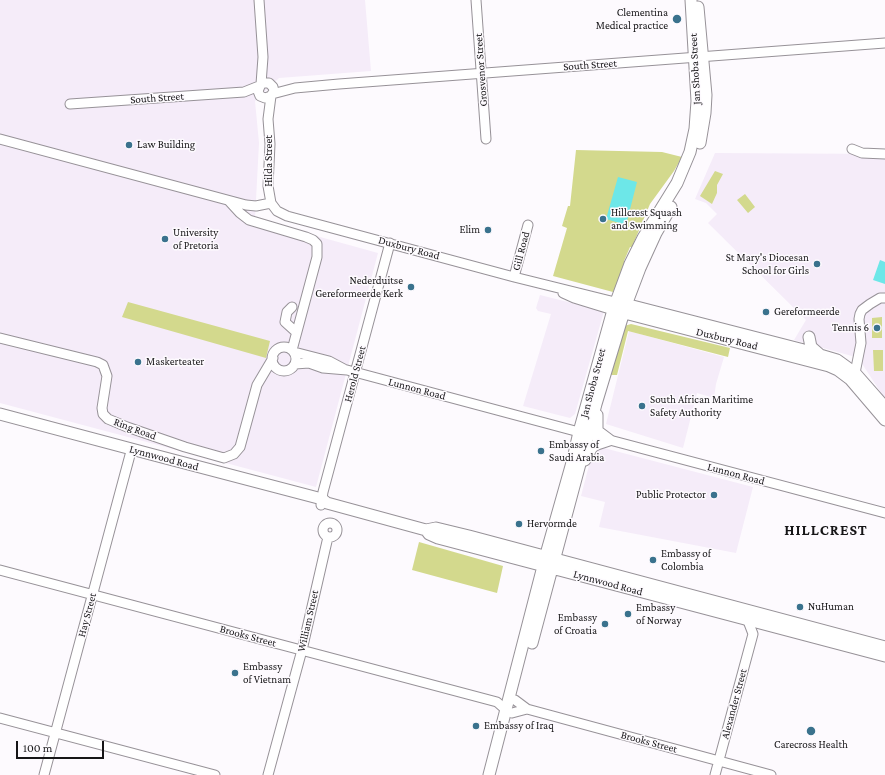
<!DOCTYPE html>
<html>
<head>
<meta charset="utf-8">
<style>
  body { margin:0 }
  #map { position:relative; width:885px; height:775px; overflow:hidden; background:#fdfafe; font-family:"Crimson Pro",serif }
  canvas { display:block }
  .scale { position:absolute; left:16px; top:741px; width:88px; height:18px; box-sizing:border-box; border:2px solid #161517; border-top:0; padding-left:5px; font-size:12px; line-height:14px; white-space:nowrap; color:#161517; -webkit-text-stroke:3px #fdfafe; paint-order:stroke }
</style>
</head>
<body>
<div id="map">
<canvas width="885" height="775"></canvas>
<div class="scale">100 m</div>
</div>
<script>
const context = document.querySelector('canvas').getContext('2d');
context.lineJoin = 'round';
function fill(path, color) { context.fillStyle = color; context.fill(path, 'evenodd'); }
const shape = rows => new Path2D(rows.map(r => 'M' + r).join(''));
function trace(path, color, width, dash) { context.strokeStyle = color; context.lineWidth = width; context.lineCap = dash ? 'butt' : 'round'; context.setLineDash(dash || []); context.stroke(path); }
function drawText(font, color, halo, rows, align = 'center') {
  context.font = font + ' "Crimson Pro",serif'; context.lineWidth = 3; context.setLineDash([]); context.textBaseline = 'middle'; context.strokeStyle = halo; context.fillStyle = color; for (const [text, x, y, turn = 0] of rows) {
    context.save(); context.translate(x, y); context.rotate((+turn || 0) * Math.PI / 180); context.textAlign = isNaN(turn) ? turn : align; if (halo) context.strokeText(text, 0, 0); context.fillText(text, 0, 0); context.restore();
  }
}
const built = shape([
  [0,0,365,0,371,71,279,78,255,101,259,143,255,219,378,253,316,487,0,403],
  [715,153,885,154,885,399,859,359,852,356,794,340,806,320,708,223,717,214,706,203,695,199],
  [540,295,604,311,575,414,570,418,523,406,551,314,538,311,536,308],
  [629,331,724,357,716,384,714,398,697,393,683,448,606,424],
  [600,447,753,487,736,553,599,527,605,502,581,496,593,450]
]);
const green = shape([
  [576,150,662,152,682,157,674,171,650,204,632,247,630,247,624,261,626,262,613,292,553,276,567,228,562,226,568,206,570,206],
  [715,171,723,174,717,185,717,193,712,204,700,196],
  [745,194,755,207,748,213,737,200],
  [128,302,270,341,266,358,122,317],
  [882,317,882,338,872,338,872,318],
  [631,324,730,348,728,357,628,331,617,375,612,375,608,373,624,326],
  [873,350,883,350,883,371,874,371],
  [419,542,503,566,497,593,412,570]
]);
const water = shape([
  [618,177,637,182,626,225,606,219],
  [880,260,885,262,885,284,873,280]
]);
const minor = shape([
  [259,0,263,57,261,84],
  [476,0,486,139],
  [272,94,295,88,339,84,885,43],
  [271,96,265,98,260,96,258,91,261,84,265,83,269,83,273,87,274,91,271,96,268,119,270,144,268,186,271,203,277,211,287,216,514,277,615,302],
  [70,104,244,92,259,86],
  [0,139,246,205,256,206,271,203],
  [852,149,862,153,885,154],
  [229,201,240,213,249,220,306,237,313,240,317,244,317,257,292,350],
  [514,277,528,225],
  [563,293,574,298,613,310],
  [292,307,287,312,285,322,296,332],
  [0,338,97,362,103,365,107,376,102,408,103,414,108,419,127,427,185,447,224,458,234,454,240,447,257,385,273,358],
  '272 359a12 12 0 1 1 24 0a12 12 0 1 1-24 0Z',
  [294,352,329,361,344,369],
  [295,364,309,363,323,368,347,370,579,432],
  [855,373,861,343,859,319,860,314,862,310,870,304,880,298,885,298],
  [587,434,885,513],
  [321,505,323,492,390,243],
  '323 530a7 7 0 1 1 14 0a7 7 0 1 1-14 0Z',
  [0,570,497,702,506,710],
  [515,700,527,709,771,775],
  [512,713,527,709],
  [0,718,215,775],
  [44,775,130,455],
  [268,775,302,650,328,537],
  [715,775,753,634,748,621]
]);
const major = shape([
  [698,7,706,95,705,113,700,143],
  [621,303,800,349,837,360,855,373,885,407],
  [617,311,829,366,838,370,850,379,885,420],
  [809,337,811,347,819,354],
  [0,414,154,455,322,499,327,503,426,530,429,534,438,538,885,656],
  [597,415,597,431,609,440],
  [585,460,592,447,597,444,609,440],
  [426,530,436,528,469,536,885,647],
  [532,643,596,404,626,305,640,268,656,233,671,207],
  [489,775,547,551,573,459,579,432,613,310,630,264,643,238,677,183,690,152,695,129,697,101,691,0]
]);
const markers = [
  [677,19,5,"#3a728d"],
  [129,145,4,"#3a728d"],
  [603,219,4,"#3a728d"],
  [488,230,4,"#3a728d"],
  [165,239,4,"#3a728d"],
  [817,264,4,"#3a728d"],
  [411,287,4,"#3a728d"],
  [766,312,4,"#3a728d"],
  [877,328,4,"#3a728d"],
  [138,362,4,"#3a728d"],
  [642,406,4,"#3a728d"],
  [541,451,4,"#3a728d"],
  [714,495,4,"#3a728d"],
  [519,524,4,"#3a728d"],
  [653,560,4,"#3a728d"],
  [800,607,4,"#3a728d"],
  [628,614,4,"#3a728d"],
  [605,624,4,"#3a728d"],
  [235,673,4,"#3a728d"],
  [476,726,4,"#3a728d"],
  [811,731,5,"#3a728d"]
];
const poiNames = [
  ["Clementina",668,13,"right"],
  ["Medical practice",668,26,"right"],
  ["Law Building",137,145],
  ["Hillcrest Squash",611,213],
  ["and Swimming",611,226],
  ["Elim",480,230,"right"],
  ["University",173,233],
  ["of Pretoria",173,246],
  ["St Mary's Diocesan",809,258,"right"],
  ["School for Girls",809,271,"right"],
  ["Nederduitse",403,281,"right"],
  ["Gereformeerde Kerk",403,294,"right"],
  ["Gereformeerde",774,312],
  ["Tennis 6",869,328,"right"],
  ["Maskerteater",146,362],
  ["South African Maritime",650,400],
  ["Safety Authority",650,413],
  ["Embassy of",549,445],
  ["Saudi Arabia",549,458],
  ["Public Protector",706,495,"right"],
  ["Hervormde",527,524],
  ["Embassy of",661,554],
  ["Colombia",661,567],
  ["NuHuman",808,607],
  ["Embassy",636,608],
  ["of Norway",636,621],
  ["Embassy",597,618,"right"],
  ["of Croatia",597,631,"right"],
  ["Embassy",243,667],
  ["of Vietnam",243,680],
  ["Embassy of Iraq",484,726],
  ["Carecross Health",811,745,"center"]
];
const streetNames = [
  ["South Street",590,65,-4],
  ["Jan Shoba Street",695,69,-93],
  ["Grosvenor Street",481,70,-94],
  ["South Street",157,98,-4],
  ["Hilda Street",269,161,-90],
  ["Duxbury Road",409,248,15],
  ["Gill Road",521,251,-75],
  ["Duxbury Road",727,339,14],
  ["Herold Street",355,374,-75],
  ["Jan Shoba Street",593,383,-75],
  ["Lunnon Road",417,389,15],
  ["Ring Road",135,429,20],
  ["Lynnwood Road",164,458,15],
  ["Lunnon Road",736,474,15],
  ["Lynnwood Road",608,583,15],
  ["Hay Street",87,615,-75],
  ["William Street",308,621,-77],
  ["Brooks Street",248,636,15],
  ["Alexander Street",734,704,-75],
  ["Brooks Street",649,742,15]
];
const districtNames = [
  ["HILLCREST",826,530]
];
fill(built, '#f5ecf9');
fill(green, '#d3d98d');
fill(water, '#6de7e8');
trace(minor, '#979298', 11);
trace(major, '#979298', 13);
trace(minor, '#fff', 9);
trace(major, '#fff', 11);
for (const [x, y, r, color] of markers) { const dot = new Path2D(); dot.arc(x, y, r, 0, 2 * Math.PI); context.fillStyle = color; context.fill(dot); trace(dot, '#fdfafe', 1.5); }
drawText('11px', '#161517', '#fdfafe', poiNames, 'left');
drawText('11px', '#161517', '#fdfafe', streetNames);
context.letterSpacing = '1px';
drawText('bold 15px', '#161517', '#fdfafe', districtNames);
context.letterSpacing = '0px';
</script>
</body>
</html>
